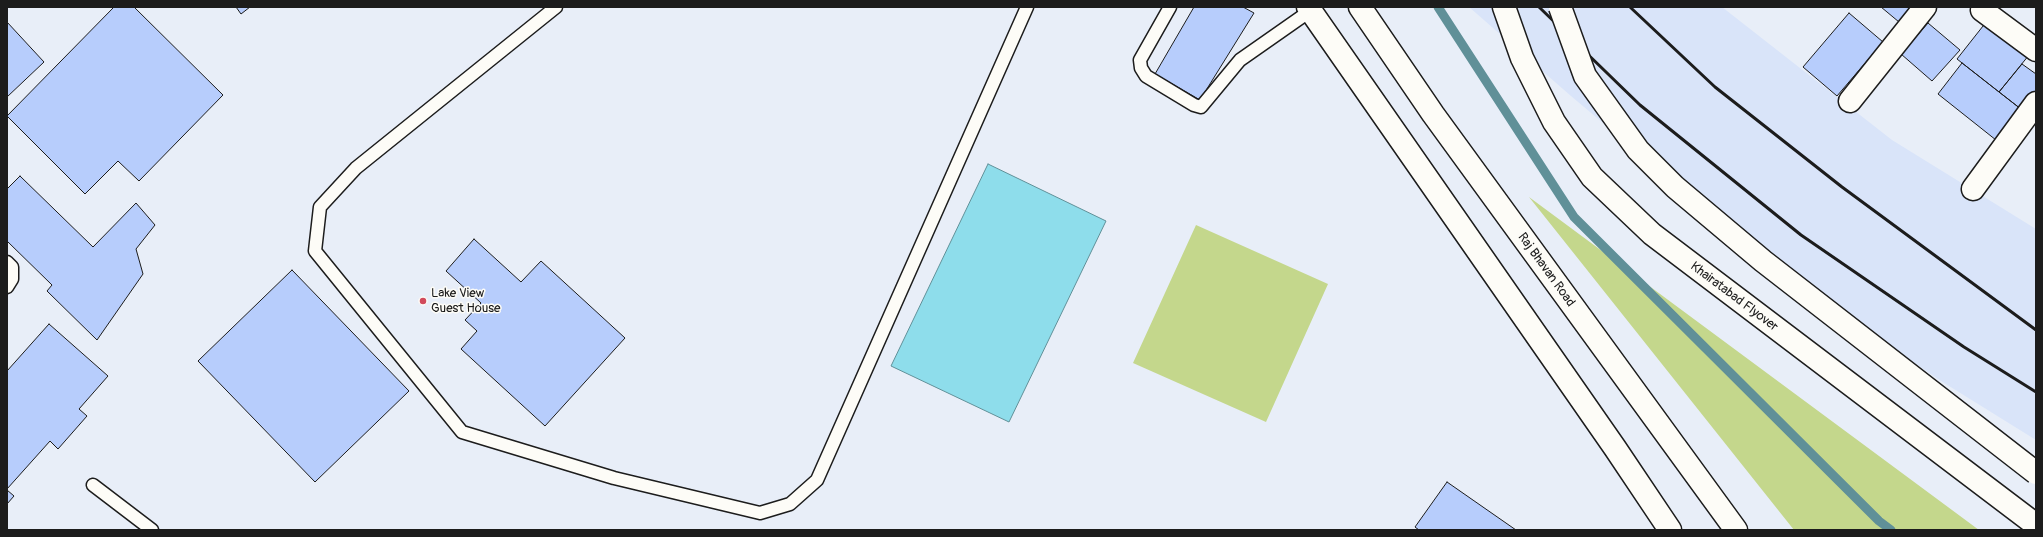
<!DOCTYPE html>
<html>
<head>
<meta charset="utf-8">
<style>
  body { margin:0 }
  #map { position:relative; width:2043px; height:537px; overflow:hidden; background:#e8eef8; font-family:Pangolin,sans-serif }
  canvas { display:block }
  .frame { position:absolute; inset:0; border:8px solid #1c1c1c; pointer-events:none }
</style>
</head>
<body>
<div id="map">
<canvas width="2043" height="537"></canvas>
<div class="frame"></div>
</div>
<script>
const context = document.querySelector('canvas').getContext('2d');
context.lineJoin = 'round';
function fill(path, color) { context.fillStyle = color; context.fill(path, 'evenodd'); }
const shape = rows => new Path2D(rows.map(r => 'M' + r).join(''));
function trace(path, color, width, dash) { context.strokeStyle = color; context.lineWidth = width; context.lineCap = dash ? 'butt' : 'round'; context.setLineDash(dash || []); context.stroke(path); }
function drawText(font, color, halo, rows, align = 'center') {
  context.font = font + ' Pangolin,sans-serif'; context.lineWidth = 3; context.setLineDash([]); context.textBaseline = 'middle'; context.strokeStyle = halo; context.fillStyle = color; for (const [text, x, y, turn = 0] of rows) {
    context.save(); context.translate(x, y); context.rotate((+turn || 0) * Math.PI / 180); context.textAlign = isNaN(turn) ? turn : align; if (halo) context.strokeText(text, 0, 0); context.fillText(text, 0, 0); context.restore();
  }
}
const built = shape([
  [1469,7,1722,7,1892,140,2036,229,2036,440,1941,381,1775,268,1571,96]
]);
const green = shape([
  [1529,197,1979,530,1794,530],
  [1196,225,1328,284,1266,422,1133,363]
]);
const water = shape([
  [988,164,1106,221,1009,422,891,366,988,164]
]);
const stream = shape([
  [1438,7,1574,217,1879,521,1891,530]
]);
const building = shape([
  [114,7,134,7,223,95,139,181,118,161,85,194,7,116,114,7],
  [236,7,250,7,241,14,236,7],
  [1194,7,1243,7,1254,13,1200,100,1155,74,1194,7],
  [1881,7,1921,7,1905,27,1881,7],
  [1849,13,1883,42,1837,96,1803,67,1849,13],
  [1987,21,2029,55,1999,92,1957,59,1987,21],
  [7,22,44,62,7,97,7,22],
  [1928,23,1960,50,1932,81,1901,54,1928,23],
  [1962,63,2026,113,2001,144,1938,94,1962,63],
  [2022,64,2036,74,2036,100,2026,113,1999,92,2022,64],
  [20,176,93,247,136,203,155,225,136,249,143,274,97,340,47,291,52,285,7,241,7,189,20,176],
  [474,239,521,282,541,261,625,338,545,426,461,349,477,331,465,320,481,303,446,271,474,239],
  [292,270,409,391,315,482,198,361,292,270],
  [49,324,108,376,79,409,87,416,58,449,50,441,7,489,7,371,49,324],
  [1447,482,1516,530,1419,530,1415,527,1447,482],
  [7,490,14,496,7,504,7,490]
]);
const service = shape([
  [556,7,356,168,320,207,315,251,462,432,614,478,760,513,790,504,817,480,1027,7],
  [1170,7,1140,60,1141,68,1146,76,1194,105,1201,107,1240,60,1310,11],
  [7,262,12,267,12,279,7,287],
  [93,485,152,530]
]);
const minor = shape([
  [1982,10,2036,50],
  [1850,101,1925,7],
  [1973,189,2036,103]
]);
const secondary = shape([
  [1308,7,1615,448,1670,530],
  [1360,7,1433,114,1736,530]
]);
const primary = shape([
  [1504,7,1522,58,1554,122,1592,177,1652,234,2036,525]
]);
const rail = shape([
  [1539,7,1640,105,1801,235,1964,347,2036,392],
  [1630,7,1715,87,1842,187,2036,330]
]);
const primaryBridge = shape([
  [1560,7,1585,76,1638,150,1675,187,1763,261,2036,473]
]);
const markers = [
  [423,301,4,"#d1495b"]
];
const streetNames = [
  ["Raj Bhavan Road",1546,270,54],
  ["Khairatabad Flyover",1734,297,37]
];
const poiNames = [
  ["Lake View",431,294],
  ["Guest House",431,309]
];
fill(built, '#d9e4f9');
fill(green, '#c4d78c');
fill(water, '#8eddeb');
trace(water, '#609098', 1);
trace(stream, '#609098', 9);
fill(building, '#b7cdfc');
trace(building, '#1c1c1c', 1);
trace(service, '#1c1c1c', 15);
trace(minor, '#1c1c1c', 25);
trace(secondary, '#1c1c1c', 25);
trace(primary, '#1c1c1c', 25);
trace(service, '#fdfcf7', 12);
trace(minor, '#fdfcf7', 22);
trace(secondary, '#fdfcf7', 22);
trace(primary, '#fdfcf7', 22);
trace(rail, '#1c1c1c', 3);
trace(primaryBridge, '#1c1c1c', 25, []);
trace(primaryBridge, '#fdfcf7', 22);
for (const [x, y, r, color] of markers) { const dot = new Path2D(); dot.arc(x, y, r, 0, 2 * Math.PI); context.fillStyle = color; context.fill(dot); trace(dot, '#fdfcf7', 1.5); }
drawText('13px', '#1c1c1c', '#fdfcf7', streetNames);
drawText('13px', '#1c1c1c', '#fdfcf7', poiNames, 'left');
</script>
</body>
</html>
